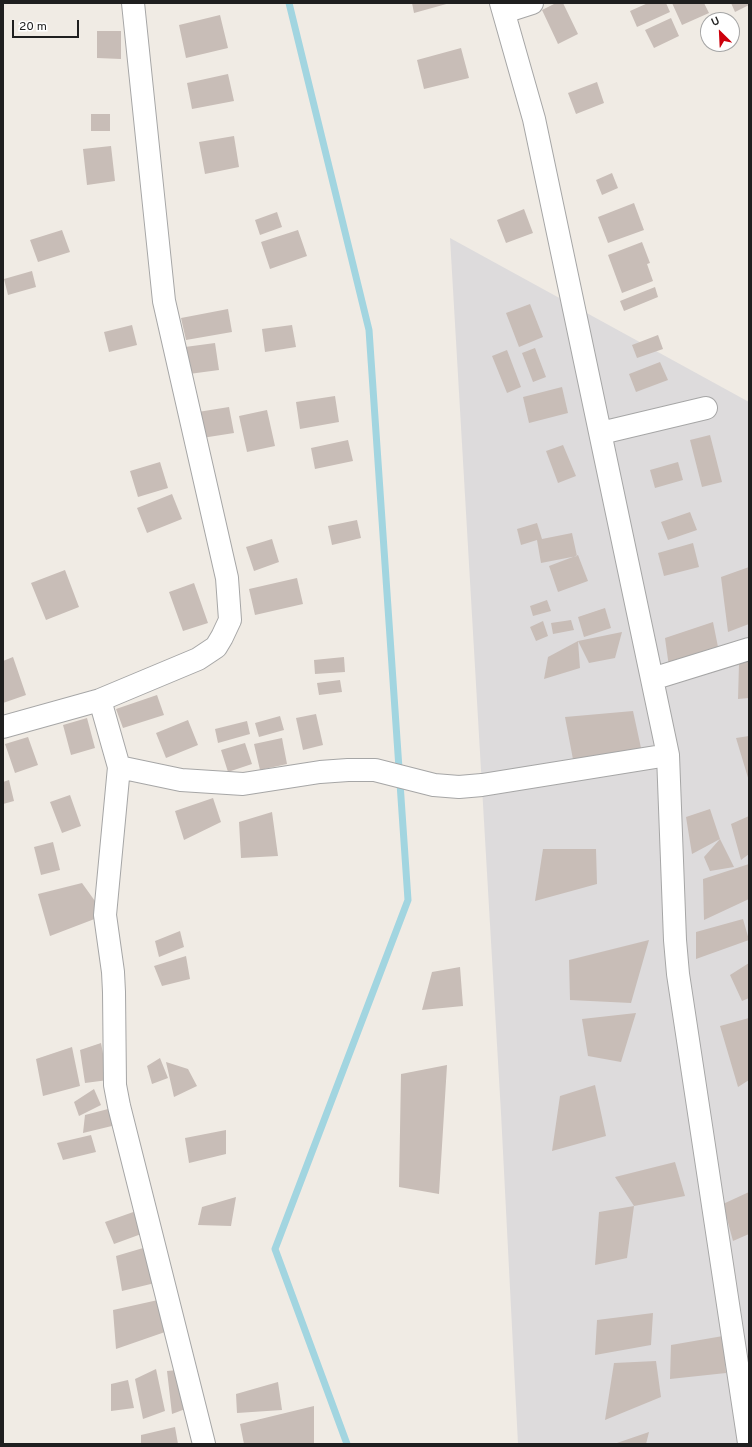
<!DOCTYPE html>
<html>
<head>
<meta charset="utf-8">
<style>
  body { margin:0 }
  #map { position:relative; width:752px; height:1447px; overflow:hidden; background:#f0ebe4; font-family:Overpass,sans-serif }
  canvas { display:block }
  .frame { position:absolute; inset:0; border:4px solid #1f1f1f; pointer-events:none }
  .north { position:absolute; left:700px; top:12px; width:40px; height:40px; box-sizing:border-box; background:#fff; border:1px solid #a5a5a5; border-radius:50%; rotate:336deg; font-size:11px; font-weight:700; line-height:16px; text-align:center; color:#1f1f1f }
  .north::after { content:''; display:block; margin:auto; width:14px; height:18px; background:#cd000c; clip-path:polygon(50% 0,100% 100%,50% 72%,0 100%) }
  .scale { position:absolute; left:12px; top:20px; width:67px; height:18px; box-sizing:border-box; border:2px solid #1f1f1f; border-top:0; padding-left:5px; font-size:12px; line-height:14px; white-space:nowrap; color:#1f1f1f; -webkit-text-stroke:3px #fff; paint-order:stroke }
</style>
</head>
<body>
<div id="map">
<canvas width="752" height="1447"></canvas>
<div class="frame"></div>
<div class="north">U</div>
<div class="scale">20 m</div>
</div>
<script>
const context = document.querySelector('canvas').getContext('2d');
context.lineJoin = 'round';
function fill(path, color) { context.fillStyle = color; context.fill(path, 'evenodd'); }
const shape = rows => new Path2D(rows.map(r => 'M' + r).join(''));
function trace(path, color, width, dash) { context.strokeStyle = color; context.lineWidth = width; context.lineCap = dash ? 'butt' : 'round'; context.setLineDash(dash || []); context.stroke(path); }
const residential = shape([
  [450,238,749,402,749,1444,518,1444,501,1113]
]);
const stream = shape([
  [289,3,369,330,408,900,275,1249,347,1444]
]);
const building = shape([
  [412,3,450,3,414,13],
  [556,3,563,3,578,34,558,44,542,10],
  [648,3,666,3,670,12,637,27,630,11],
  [672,3,704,3,709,13,682,25],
  [731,3,749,3,749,5,735,12],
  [220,15,228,48,186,58,179,25],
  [671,18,679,36,654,48,645,30],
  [97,31,121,31,121,59,97,58],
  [461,48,469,78,424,89,417,60],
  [228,74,234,101,192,109,187,83],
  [597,82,604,103,576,114,568,93],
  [91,114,110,114,110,131,91,131],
  [234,136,239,167,205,174,199,142],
  [111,146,115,181,87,185,83,149],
  [612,173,618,188,602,195,596,180],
  [634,203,644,230,608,243,598,217],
  [524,209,533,233,506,243,497,220],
  [277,212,282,227,260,235,255,220],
  [62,230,70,252,38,262,30,240],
  [298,230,307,256,270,269,261,242],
  [642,242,650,263,647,264,653,281,622,293,608,255],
  [32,271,36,287,8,295,4,279],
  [655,287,658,297,624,311,620,301],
  [530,304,543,337,519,347,506,313],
  [228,309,232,332,186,340,181,318],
  [132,325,137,345,109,352,104,332],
  [292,325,296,347,265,352,262,329],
  [658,335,663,349,637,358,632,345],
  [215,343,219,370,189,374,185,347],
  [535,348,546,377,533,382,522,353],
  [507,350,521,387,507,393,492,356],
  [660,362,668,380,636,392,629,374],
  [562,387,568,413,529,423,523,397],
  [335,396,339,422,300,429,296,402],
  [229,407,234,433,202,438,198,412],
  [267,410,275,446,247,452,239,416],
  [710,435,722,482,702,487,690,440],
  [348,440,353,461,315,469,311,448],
  [563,445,576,476,558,483,546,451],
  [160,462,168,488,138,497,130,471],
  [678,462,683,480,655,488,650,470],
  [172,494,182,519,147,533,137,508],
  [690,512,697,530,668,540,661,522],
  [357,520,361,538,332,545,328,526],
  [537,523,542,539,572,533,577,556,541,563,537,540,521,545,517,529],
  [272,539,279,562,254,571,246,547],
  [693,543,699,567,664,576,658,553],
  [578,555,588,581,558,592,549,566],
  [749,567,749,624,728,632,721,577],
  [65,570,79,607,46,620,31,583],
  [297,578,303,604,255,615,249,589],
  [194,583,208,623,183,631,169,592],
  [547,600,551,611,533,616,530,606],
  [605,608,611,628,584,637,578,617],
  [571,620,574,630,553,634,551,623],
  [543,621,548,636,536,641,530,627],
  [713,622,720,657,669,667,665,638],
  [622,632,615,658,589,663,578,641,580,668,544,679,548,657,578,641],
  [13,657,26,695,3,703,3,661],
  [344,657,345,672,315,674,314,660],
  [749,661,749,698,738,699,739,664],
  [340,680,342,692,319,695,317,683],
  [157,695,164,715,123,728,116,709],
  [633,711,641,748,575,770,565,717],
  [316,714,323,745,303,750,296,718],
  [280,716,284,730,259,737,255,723],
  [87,718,95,748,71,755,63,725],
  [188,720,198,745,166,758,156,733],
  [247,721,250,734,218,743,215,729],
  [749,736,749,781,736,738],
  [28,737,38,765,15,773,5,744],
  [282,738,287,764,260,770,254,744],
  [245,743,252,764,228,772,221,750],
  [9,780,14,801,3,804,3,782],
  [70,795,81,826,62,833,50,802],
  [213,798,221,822,184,840,175,811],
  [710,809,720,839,734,867,710,871,704,857,720,839,692,854,686,817],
  [272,812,278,856,241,858,239,822],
  [749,816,749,854,741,860,731,824],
  [53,842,60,870,41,875,34,847],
  [543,849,596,849,597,884,535,901],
  [749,864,749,899,704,920,703,879],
  [82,883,105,915,50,936,38,894],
  [743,919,749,940,696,959,696,932],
  [180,931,184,947,159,957,155,941],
  [649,940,631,1003,570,1000,569,960],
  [186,956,190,979,162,986,154,966],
  [749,963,749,998,742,1001,730,975],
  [460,967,463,1006,422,1010,432,972],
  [636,1013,621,1062,588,1056,582,1019],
  [749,1018,749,1080,738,1087,720,1026],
  [101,1043,108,1080,85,1083,80,1050],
  [72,1047,80,1086,43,1096,36,1059],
  [160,1058,168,1078,152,1084,147,1066],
  [166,1062,188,1069,197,1086,174,1097],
  [447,1065,439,1194,399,1187,401,1074],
  [595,1085,606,1136,552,1151,560,1096],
  [94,1089,101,1105,79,1116,74,1102],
  [112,1108,116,1125,83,1133,85,1115],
  [226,1130,226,1154,189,1163,185,1138],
  [91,1135,96,1152,63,1160,57,1143],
  [675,1162,685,1196,634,1206,615,1177],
  [749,1192,749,1234,733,1241,723,1204],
  [236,1197,231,1226,198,1225,202,1207],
  [634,1206,627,1258,595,1265,599,1212],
  [139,1210,144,1233,114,1244,105,1222],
  [150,1246,159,1282,122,1291,116,1256],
  [158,1300,165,1332,116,1349,113,1310],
  [653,1313,651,1345,595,1355,597,1320],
  [723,1336,726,1373,670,1379,671,1345],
  [656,1361,661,1397,605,1420,614,1363],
  [156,1369,165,1411,143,1419,135,1379],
  [178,1370,188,1408,172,1414,167,1371],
  [128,1380,134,1408,111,1411,111,1384],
  [278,1382,282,1410,237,1413,236,1394],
  [314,1406,314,1444,244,1444,240,1424],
  [175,1427,178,1444,141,1444,141,1435],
  [649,1432,646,1444,614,1444]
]);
const minor = shape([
  [501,3,534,119,668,755,675,940,678,974,749,1443],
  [504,12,532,3],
  [601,433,706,408],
  [652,679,749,649],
  [100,700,119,767,105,915,113,972,114,992,115,1085,119,1106,204,1444],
  [3,727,100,700,198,659,216,647,222,637,230,620,227,578,164,301,133,3],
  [119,767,181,780,243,784,320,772,348,770,375,770,434,785,459,787,482,785,668,755]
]);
fill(residential, '#dddbdc');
trace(stream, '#a2d5e0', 7);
fill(building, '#c8bdb7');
trace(minor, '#a6a6a6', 24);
trace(minor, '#fff', 22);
</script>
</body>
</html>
